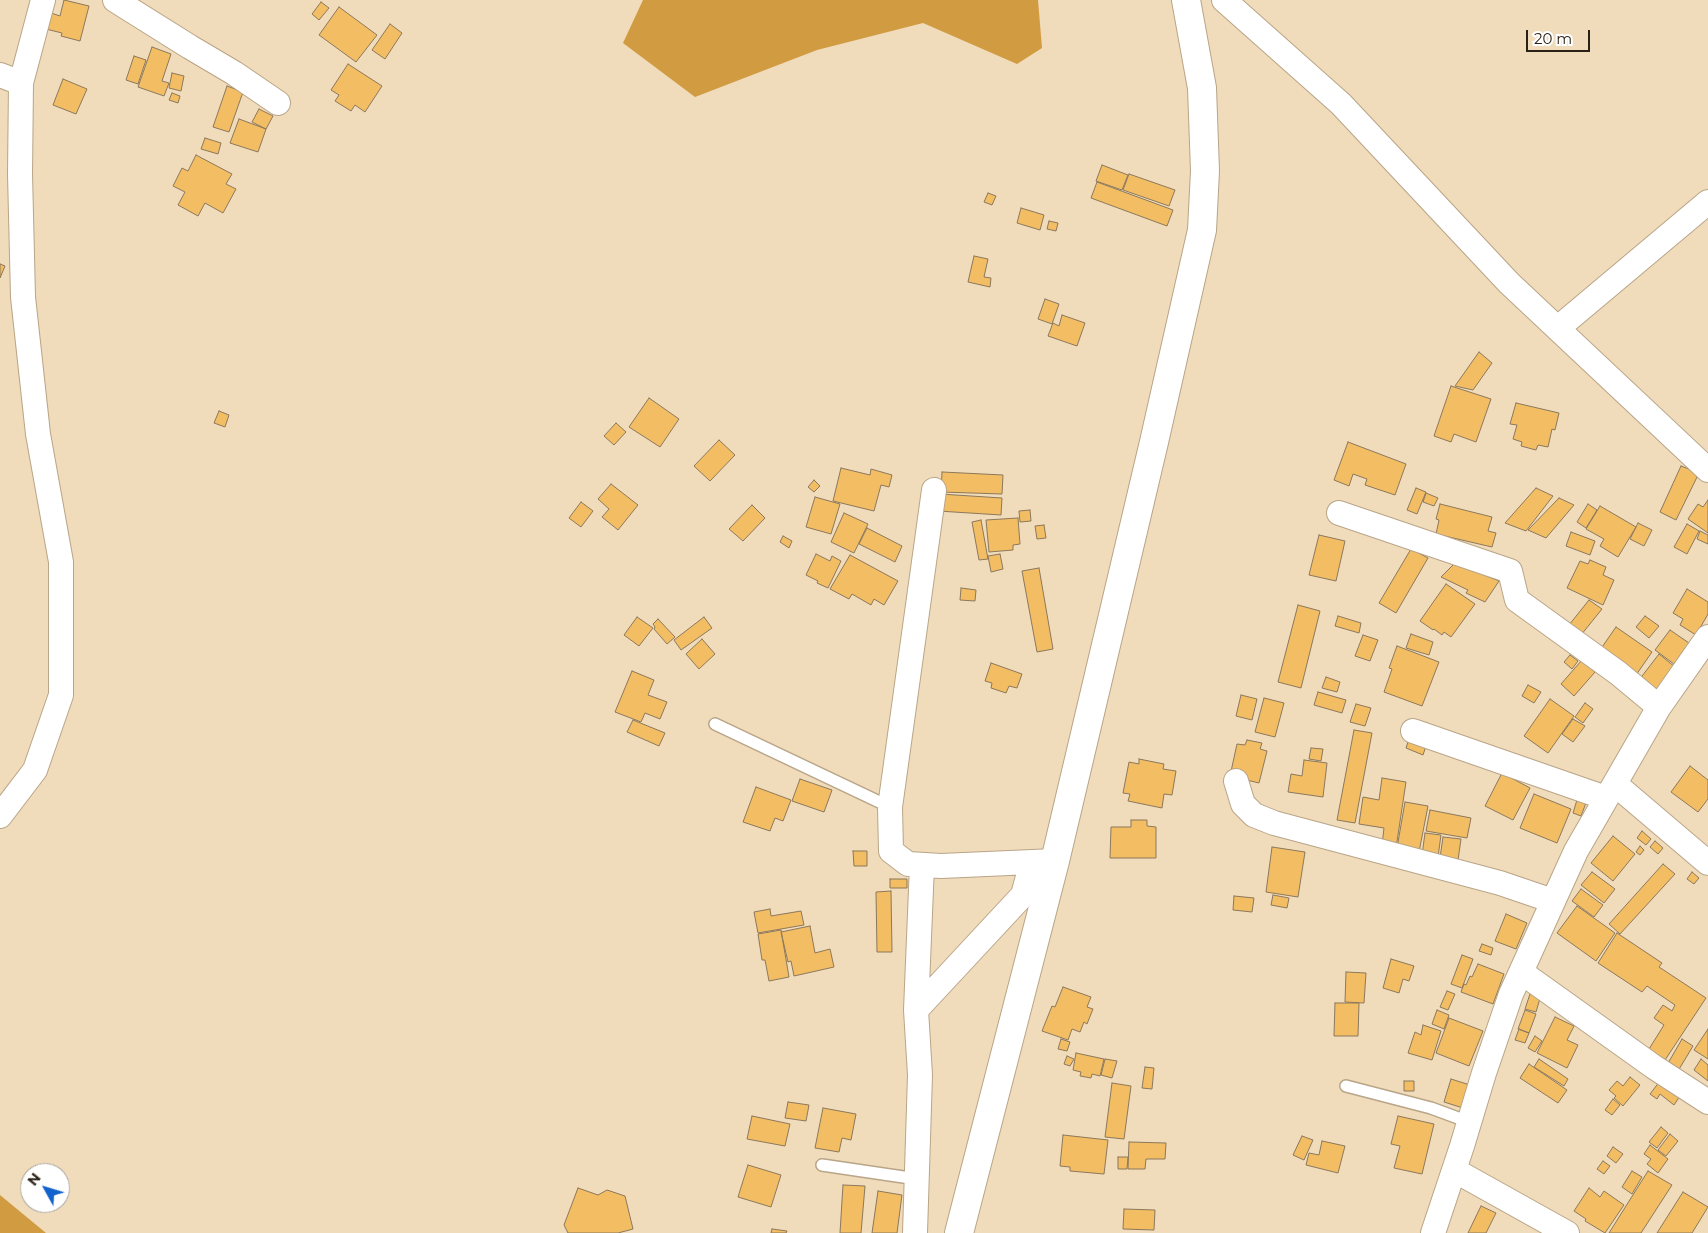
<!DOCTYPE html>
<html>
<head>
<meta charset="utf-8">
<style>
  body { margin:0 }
  #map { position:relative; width:1708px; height:1233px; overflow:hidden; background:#f0dbbb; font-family:Montserrat,sans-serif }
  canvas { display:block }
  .north { position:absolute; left:20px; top:1163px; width:50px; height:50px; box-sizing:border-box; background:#fff; border:1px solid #a9a6a1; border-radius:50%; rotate:309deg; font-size:14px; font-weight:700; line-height:20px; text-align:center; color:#292115 }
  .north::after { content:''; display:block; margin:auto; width:18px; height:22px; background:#1162cc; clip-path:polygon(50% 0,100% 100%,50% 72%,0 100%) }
  .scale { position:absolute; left:1526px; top:30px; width:64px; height:22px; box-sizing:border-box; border:2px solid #292115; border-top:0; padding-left:6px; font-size:15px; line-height:18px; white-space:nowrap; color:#292115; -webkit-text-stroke:4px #fff; paint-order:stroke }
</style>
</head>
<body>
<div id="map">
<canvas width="1708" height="1233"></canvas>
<div class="north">N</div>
<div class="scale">20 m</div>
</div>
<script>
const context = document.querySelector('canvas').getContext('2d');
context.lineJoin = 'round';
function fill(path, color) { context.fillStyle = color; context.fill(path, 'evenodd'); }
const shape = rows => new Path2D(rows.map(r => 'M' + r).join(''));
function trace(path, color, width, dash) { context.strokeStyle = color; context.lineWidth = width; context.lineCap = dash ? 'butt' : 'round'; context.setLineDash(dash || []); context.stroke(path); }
const water = shape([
  [643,0,1038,0,1042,48,1017,64,923,23,817,50,695,97,623,43],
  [0,1195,46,1233,0,1233]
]);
const building = shape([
  [64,0,89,6,80,41,61,36,62,33,46,29,51,13,60,16,64,0],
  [321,2,329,8,319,20,312,14,321,2],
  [339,7,377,35,356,62,319,35,339,7],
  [390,24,402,33,385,59,372,50,390,24],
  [152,47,171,54,162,81,169,83,164,96,138,87,152,47],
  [134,56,146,60,138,84,126,80,134,56],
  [348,64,382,86,365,112,355,105,351,111,335,101,339,95,331,90,348,64],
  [172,73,184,76,181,91,169,88,172,73],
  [63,79,87,89,76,114,53,105,63,79],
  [227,86,243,92,229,132,213,127,227,86],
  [172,93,180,96,178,103,169,100,172,93],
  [259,109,273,116,266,129,252,122,259,109],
  [239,119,266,129,258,152,230,143,239,119],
  [205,138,221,143,218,154,201,149,205,138],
  [196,155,232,174,226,184,236,189,223,213,205,203,198,216,178,205,185,192,173,186,182,168,188,171,196,155],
  [1102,165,1128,175,1122,190,1096,181,1102,165],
  [1129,174,1175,190,1169,206,1123,190,1129,174],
  [1097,182,1173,210,1167,226,1091,198,1097,182],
  [988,193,996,196,992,205,984,202,988,193],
  [1021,208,1044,215,1040,230,1017,223,1021,208],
  [1049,221,1058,223,1056,231,1047,229,1049,221],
  [974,256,988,259,984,277,991,278,990,287,968,282,974,256],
  [0,264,5,266,0,278,0,264],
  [1045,299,1059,304,1052,324,1038,319,1045,299],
  [1062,315,1085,323,1077,346,1048,336,1053,323,1059,326,1062,315],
  [1479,352,1492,363,1473,390,1455,386,1479,352],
  [1451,386,1491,399,1476,442,1454,434,1451,442,1434,436,1451,386],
  [649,398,679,419,660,447,629,427,649,398],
  [1516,403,1559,413,1555,430,1552,429,1548,447,1538,445,1536,450,1521,446,1522,442,1513,439,1517,425,1510,424,1516,403],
  [219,411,229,415,225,427,214,423,219,411],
  [616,423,626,432,614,445,604,436,616,423],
  [719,440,735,455,710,481,694,466,719,440],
  [1348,442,1406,464,1395,495,1365,485,1367,479,1353,474,1349,486,1334,480,1348,442],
  [1681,466,1699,473,1676,520,1660,512,1681,466],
  [841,468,870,475,871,469,892,475,889,487,881,485,874,511,833,501,841,468],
  [942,472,1003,475,1002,494,941,492,942,472],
  [814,480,820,486,814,492,808,487,814,480],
  [611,484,638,505,618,530,602,517,609,509,598,499,611,484],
  [1416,488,1426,492,1417,514,1407,510,1416,488],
  [1536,488,1553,496,1526,531,1505,523,1536,488],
  [1426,493,1438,498,1434,506,1423,502,1426,493],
  [940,494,1002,498,1001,515,938,511,940,494],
  [815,497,840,504,831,534,806,527,815,497],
  [1559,498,1574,505,1546,538,1528,530,1559,498],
  [1708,500,1708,533,1688,519,1698,504,1703,507,1708,500],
  [581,502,593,511,581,527,569,518,581,502],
  [1440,504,1492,517,1488,531,1496,533,1492,547,1436,534,1439,520,1436,519,1440,504],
  [1588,504,1597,510,1586,528,1577,522,1588,504],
  [752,505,765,518,743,541,729,529,752,505],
  [1600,506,1636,527,1618,557,1600,546,1604,539,1586,529,1600,506],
  [1030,510,1031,521,1020,522,1019,511,1030,510],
  [844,513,868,524,854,553,831,542,844,513],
  [1018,518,1020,544,1013,545,1013,550,989,552,986,520,1018,518],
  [981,520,988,559,979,560,972,522,981,520],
  [1638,523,1652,530,1644,546,1630,539,1638,523],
  [1687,524,1699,531,1687,554,1674,547,1687,524],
  [1044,525,1046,538,1037,539,1035,526,1044,525],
  [867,528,902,546,895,562,859,544,867,528],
  [1700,531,1708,535,1708,544,1697,539,1700,531],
  [1571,532,1595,541,1590,555,1566,546,1571,532],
  [1319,535,1345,541,1336,581,1309,575,1319,535],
  [783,536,792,541,789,548,780,542,783,536],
  [1411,549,1428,558,1396,613,1379,603,1411,549],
  [816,554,830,561,832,556,841,561,828,588,817,583,818,581,806,575,816,554],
  [1000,554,1003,569,991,572,988,556,1000,554],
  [850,555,898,581,884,605,874,599,871,605,852,594,849,599,830,589,850,555],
  [1590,560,1606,567,1603,575,1614,580,1603,605,1567,588,1580,561,1588,564,1590,560],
  [1455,563,1499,581,1485,602,1466,593,1468,590,1441,577,1455,563],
  [1039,568,1053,649,1037,652,1022,571,1039,568],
  [1446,584,1475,604,1451,637,1444,632,1442,635,1434,629,1433,630,1420,621,1446,584],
  [961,588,976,590,975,601,960,600,961,588],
  [1687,589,1708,602,1708,614,1696,635,1680,625,1683,619,1673,613,1687,589],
  [1589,600,1602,609,1581,635,1569,625,1589,600],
  [1298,605,1320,611,1301,688,1278,682,1298,605],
  [1338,616,1361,623,1359,633,1335,626,1338,616],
  [1645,616,1659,626,1649,638,1636,627,1645,616],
  [637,617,653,628,639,646,624,635,637,617],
  [704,617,712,628,681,650,674,640,704,617],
  [658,619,675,637,667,644,654,629,655,627,653,624,658,619],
  [1616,627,1652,652,1636,675,1600,650,1616,627],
  [1670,630,1689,643,1674,664,1655,650,1670,630],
  [1411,634,1433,642,1429,655,1406,648,1411,634],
  [1363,635,1378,640,1370,661,1355,656,1363,635],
  [702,639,715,654,699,669,686,654,702,639],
  [1397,646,1439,662,1422,706,1384,692,1392,669,1389,668,1397,646],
  [1659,654,1675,667,1655,693,1639,680,1659,654],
  [1570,655,1578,661,1572,669,1564,662,1570,655],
  [1582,660,1595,672,1574,696,1561,684,1582,660],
  [991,663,1022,674,1017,688,1009,686,1006,693,991,688,992,683,985,681,991,663],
  [632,671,654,680,648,695,667,702,660,719,645,713,641,722,615,712,632,671],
  [1326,677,1340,682,1337,692,1322,688,1326,677],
  [1528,685,1541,692,1534,703,1522,696,1528,685],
  [1318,692,1346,700,1342,713,1314,705,1318,692],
  [1241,695,1257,699,1252,720,1236,716,1241,695],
  [1264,698,1284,703,1275,737,1255,732,1264,698],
  [1550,699,1574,716,1548,753,1524,736,1550,699],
  [1585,703,1593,709,1583,723,1575,717,1585,703],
  [1356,704,1371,708,1365,726,1350,722,1356,704],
  [1573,719,1585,726,1573,742,1562,734,1573,719],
  [633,720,665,733,659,746,627,732,633,720],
  [1354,730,1372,733,1355,823,1337,820,1354,730],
  [1409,739,1426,746,1423,755,1406,748,1409,739],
  [1247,740,1262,743,1260,749,1267,751,1259,783,1230,776,1237,744,1245,745,1247,740],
  [1311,748,1323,749,1321,761,1309,759,1311,748],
  [1139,759,1164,764,1163,769,1176,771,1172,795,1164,794,1162,808,1128,801,1130,794,1123,793,1129,762,1139,764,1139,759],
  [1304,760,1327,763,1323,797,1288,792,1291,774,1302,776,1304,760],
  [1690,766,1708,780,1708,799,1698,812,1671,792,1690,766],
  [1502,773,1530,788,1513,820,1485,806,1502,773],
  [1382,778,1406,782,1396,848,1382,845,1384,828,1359,824,1363,797,1379,800,1382,778],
  [800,779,832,790,824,812,792,801,800,779],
  [756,787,791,800,783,821,775,818,770,831,743,822,756,787],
  [1534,794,1571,809,1557,843,1520,828,1534,794],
  [1577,800,1586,803,1581,816,1573,813,1577,800],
  [1405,802,1428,806,1419,852,1397,848,1405,802],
  [1430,810,1471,818,1467,838,1426,831,1430,810],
  [1131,820,1147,820,1147,826,1156,827,1156,858,1110,858,1111,827,1131,827,1131,820],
  [1642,831,1651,839,1646,845,1637,838,1642,831],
  [1425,833,1441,835,1438,857,1422,855,1425,833],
  [1613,836,1635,854,1613,881,1591,863,1613,836],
  [1443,837,1461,839,1458,860,1440,858,1443,837],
  [1655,841,1663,848,1658,854,1650,847,1655,841],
  [1640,846,1644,850,1640,855,1636,852,1640,846],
  [1272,847,1305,852,1298,897,1266,892,1272,847],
  [853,851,867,851,867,866,854,866,853,851],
  [1663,864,1675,874,1620,934,1609,924,1663,864],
  [1592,872,1615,889,1604,903,1581,885,1592,872],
  [1692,872,1699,878,1694,884,1687,879,1692,872],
  [890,879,907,879,907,888,890,888,890,879],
  [1581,889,1603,905,1594,917,1572,901,1581,889],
  [891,891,892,952,877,952,876,892,891,891],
  [1273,895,1289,898,1287,908,1271,905,1273,895],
  [1234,896,1254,898,1252,912,1233,910,1234,896],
  [1577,906,1615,933,1596,961,1557,933,1577,906],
  [770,909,771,916,801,911,804,925,758,933,754,912,770,909],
  [1506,914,1527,923,1516,949,1495,941,1506,914],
  [810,926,815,953,830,949,834,967,794,976,791,961,788,962,781,932,810,926],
  [781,930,789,977,769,981,765,960,762,960,758,934,781,930],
  [1617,933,1662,963,1659,967,1706,998,1665,1060,1649,1049,1664,1025,1654,1018,1663,1005,1672,1011,1675,1005,1647,986,1642,992,1598,963,1617,933],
  [1482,944,1493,948,1491,955,1479,951,1482,944],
  [1462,955,1473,959,1462,988,1451,984,1462,955],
  [1391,959,1414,966,1409,981,1403,979,1399,993,1383,988,1391,959],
  [1478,964,1504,974,1493,1004,1461,992,1464,984,1466,985,1470,976,1472,977,1478,964],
  [1346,972,1366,973,1364,1003,1345,1002,1346,972],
  [1063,987,1091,997,1087,1007,1093,1009,1087,1024,1084,1022,1080,1032,1072,1029,1068,1040,1042,1031,1052,1006,1055,1007,1063,987],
  [1447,991,1455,994,1448,1010,1440,1007,1447,991],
  [1531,991,1541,995,1536,1012,1525,1009,1531,991],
  [1335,1003,1359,1003,1358,1036,1334,1036,1335,1003],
  [1437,1010,1449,1015,1444,1029,1432,1024,1437,1010],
  [1525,1010,1536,1014,1529,1033,1518,1029,1525,1010],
  [1555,1017,1574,1026,1567,1040,1578,1045,1567,1068,1537,1053,1555,1017],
  [1449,1018,1483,1031,1469,1066,1436,1053,1449,1018],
  [1423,1025,1441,1031,1432,1060,1408,1053,1415,1032,1421,1035,1423,1025],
  [1519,1029,1529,1033,1525,1043,1515,1040,1519,1029],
  [1708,1029,1708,1059,1694,1050,1708,1029],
  [1535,1036,1542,1041,1535,1052,1528,1048,1535,1036],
  [1061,1039,1070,1042,1067,1051,1058,1049,1061,1039],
  [1682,1039,1693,1046,1678,1071,1667,1065,1682,1039],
  [1076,1053,1104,1059,1100,1076,1092,1074,1091,1078,1080,1076,1081,1072,1073,1070,1076,1053],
  [1067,1056,1074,1059,1070,1066,1064,1064,1067,1056],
  [1105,1059,1117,1061,1112,1078,1101,1075,1105,1059],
  [1539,1059,1568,1079,1564,1086,1534,1067,1539,1059],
  [1701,1059,1708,1065,1708,1081,1694,1070,1701,1059],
  [1529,1064,1567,1090,1558,1103,1520,1078,1529,1064],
  [1145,1067,1154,1068,1152,1089,1142,1088,1145,1067],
  [1630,1077,1640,1085,1623,1106,1614,1098,1616,1096,1609,1090,1617,1081,1623,1086,1630,1077],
  [1451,1079,1470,1085,1463,1108,1444,1102,1451,1079],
  [1404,1081,1414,1081,1414,1091,1404,1091,1404,1081],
  [1660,1081,1680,1096,1674,1105,1660,1094,1657,1099,1650,1094,1660,1081],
  [1112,1083,1131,1086,1124,1139,1105,1137,1112,1083],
  [1613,1099,1620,1105,1612,1115,1605,1110,1613,1099],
  [788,1102,809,1105,806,1121,785,1118,788,1102],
  [823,1108,856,1114,851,1140,842,1138,839,1152,815,1148,823,1108],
  [752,1116,790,1124,785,1146,747,1139,752,1116],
  [1398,1116,1434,1124,1422,1174,1394,1168,1400,1146,1391,1144,1398,1116],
  [1661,1127,1668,1133,1657,1148,1649,1142,1661,1127],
  [1670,1134,1678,1141,1666,1156,1658,1150,1670,1134],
  [1063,1135,1108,1140,1104,1174,1070,1171,1070,1167,1060,1166,1063,1135],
  [1302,1136,1313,1140,1304,1160,1293,1155,1302,1136],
  [1322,1141,1345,1146,1338,1173,1306,1165,1309,1153,1319,1155,1322,1141],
  [1129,1142,1166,1143,1165,1159,1146,1159,1145,1169,1128,1169,1129,1142],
  [1650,1145,1668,1159,1658,1173,1647,1164,1651,1159,1644,1154,1650,1145],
  [1613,1147,1623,1154,1616,1163,1607,1156,1613,1147],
  [1118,1157,1128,1157,1127,1169,1118,1169,1118,1157],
  [1603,1161,1610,1166,1604,1174,1597,1169,1603,1161],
  [748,1165,781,1175,771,1207,738,1197,748,1165],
  [1632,1171,1642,1177,1632,1194,1622,1187,1632,1171],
  [1648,1171,1672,1185,1641,1233,1609,1233,1648,1171],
  [843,1185,865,1186,861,1233,840,1233,843,1185],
  [578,1188,598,1195,607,1190,625,1196,633,1229,618,1233,568,1233,564,1225,578,1188],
  [1589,1188,1600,1197,1604,1191,1624,1205,1605,1233,1585,1221,1586,1219,1574,1211,1589,1188],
  [878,1191,902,1195,897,1233,872,1233,878,1191],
  [1683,1192,1708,1207,1692,1233,1657,1233,1683,1192],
  [1481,1206,1496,1213,1486,1233,1468,1233,1481,1206],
  [1124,1209,1155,1210,1154,1230,1123,1229,1124,1209],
  [772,1229,787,1231,786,1233,771,1233,772,1229]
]);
const lane = shape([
  [715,724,890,807],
  [1346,1086,1431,1108,1469,1122],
  [822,1165,917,1179]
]);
const street = shape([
  [115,0,190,47,234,73,278,103],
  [1224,0,1341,104,1509,283,1708,470],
  [0,75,21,83],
  [1558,328,1708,202],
  [934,490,890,807,891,851,908,864,941,866,1055,861],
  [1339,513,1510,571,1517,600,1618,673,1659,707],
  [1413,731,1606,798],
  [1236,781,1243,804,1254,815,1274,823,1500,883,1553,901],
  [1615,784,1708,863],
  [0,816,35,770,61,695,61,562,38,434,23,297,20,174,21,83,43,0],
  [1521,972,1654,1067,1708,1102],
  [916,1010,1023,895,1032,862],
  [1454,1170,1567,1233],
  [915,1233,920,1075,916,1010,922,865],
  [1433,1233,1462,1146,1484,1073,1511,994,1576,851,1659,707,1708,637]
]);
const secondary = shape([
  [959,1233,1055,861,1154,442,1202,230,1205,171,1202,88,1186,0]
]);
fill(water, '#d09b41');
fill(building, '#f3bd64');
trace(building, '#8b785b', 1);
trace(lane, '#b9a587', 14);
trace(street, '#b9a587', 26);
trace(secondary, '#b9a587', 30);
trace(lane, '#fff', 11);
trace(street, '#fff', 24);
trace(secondary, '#fff', 28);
</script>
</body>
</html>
